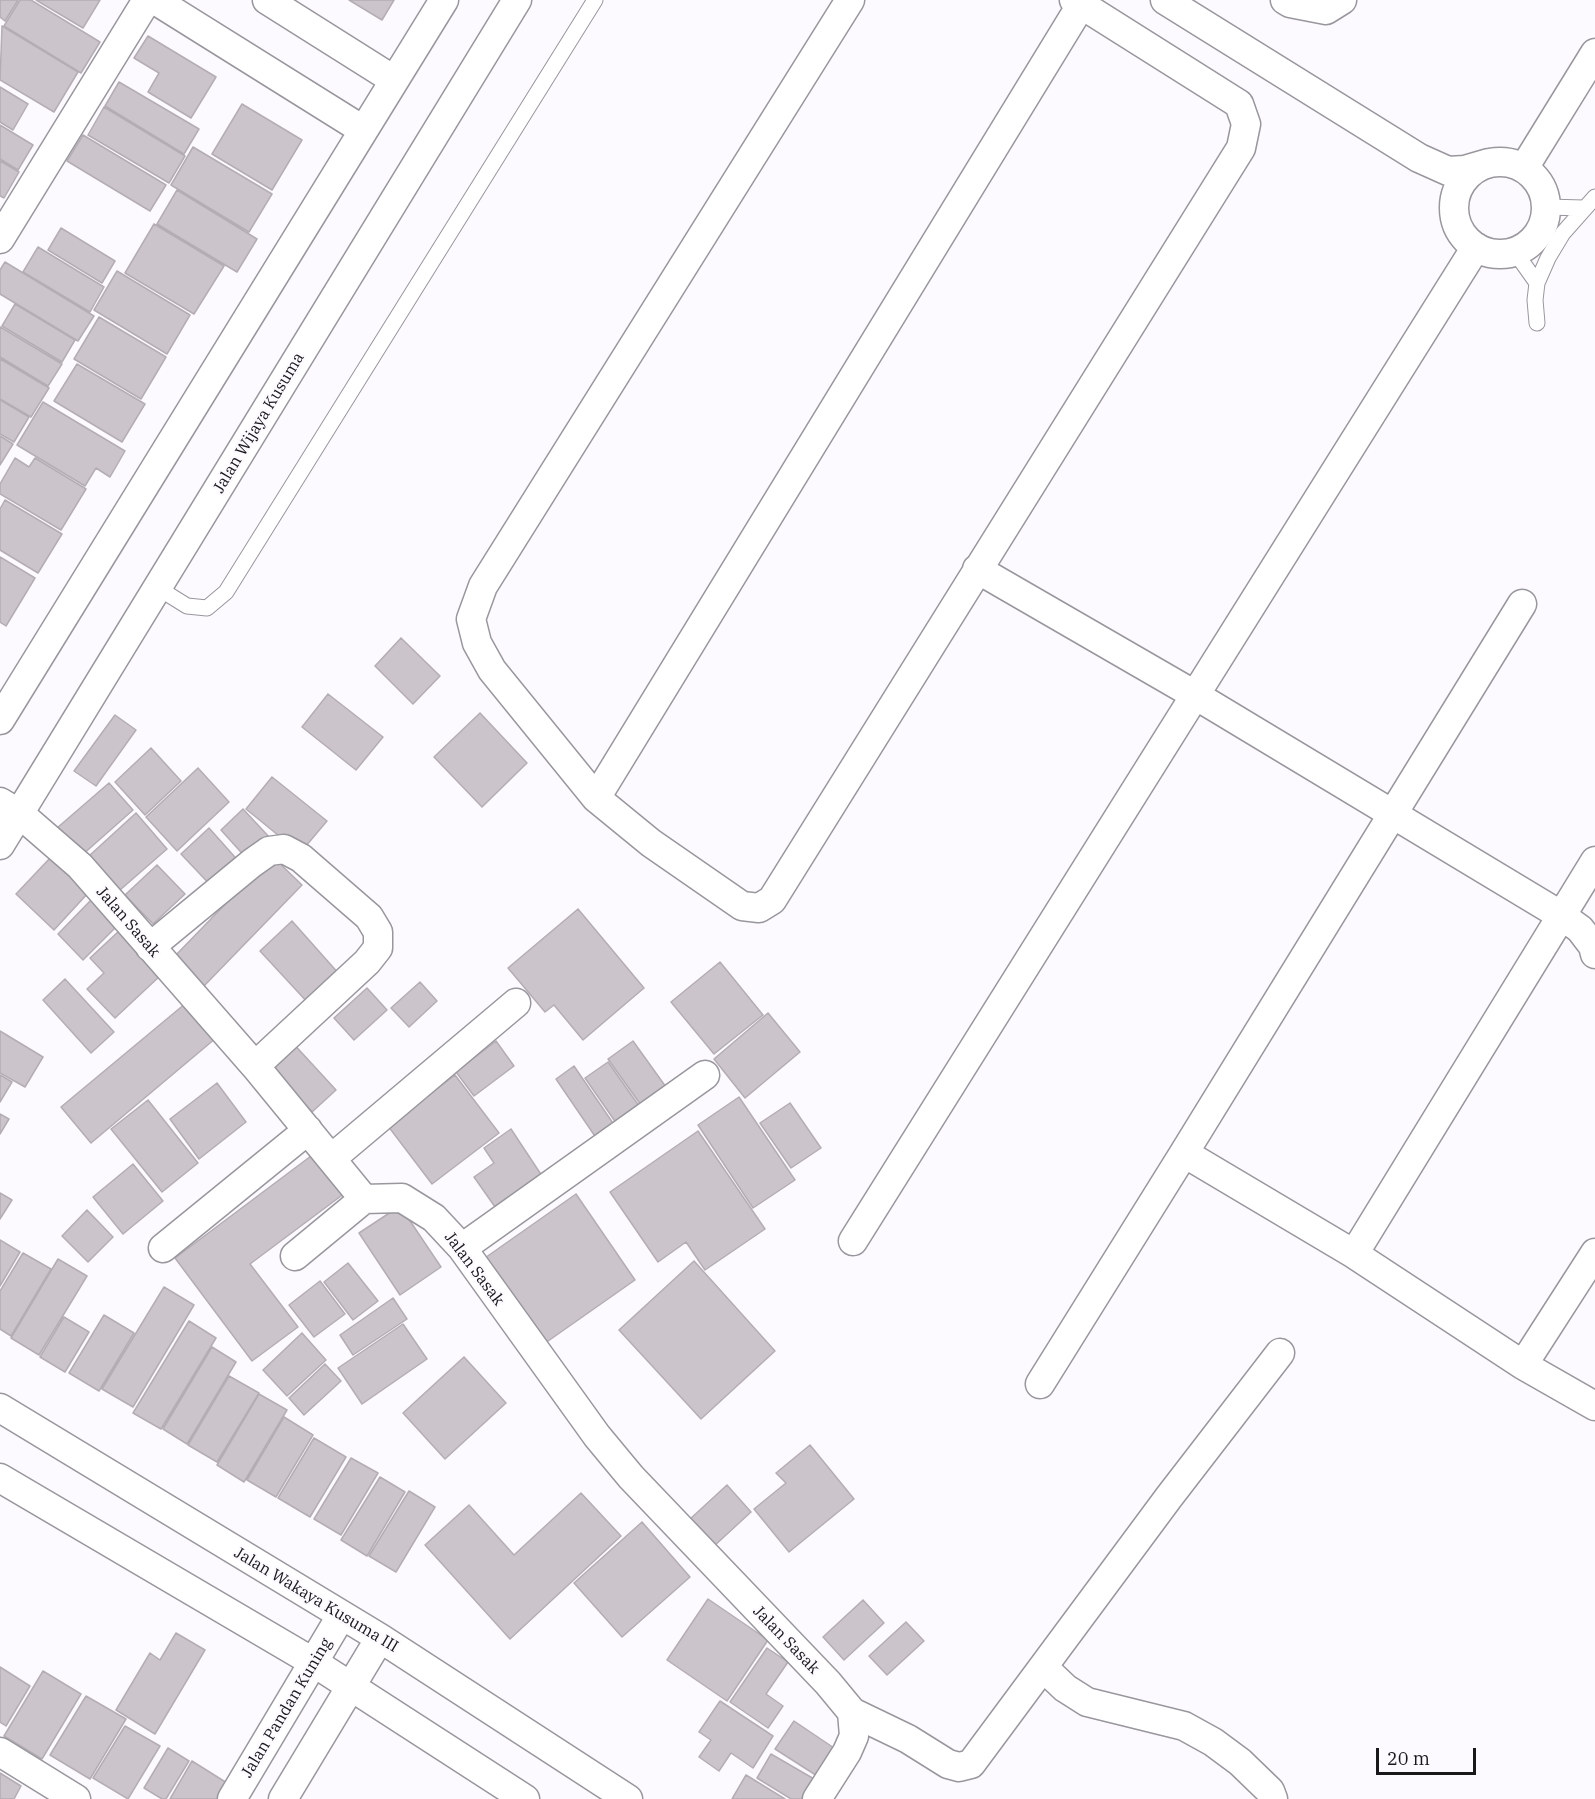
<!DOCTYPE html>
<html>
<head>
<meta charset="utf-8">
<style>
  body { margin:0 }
  #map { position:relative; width:1595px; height:1799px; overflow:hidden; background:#fdfaff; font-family:"IBM Plex Serif",serif }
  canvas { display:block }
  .scale { position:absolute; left:1376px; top:1748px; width:100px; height:27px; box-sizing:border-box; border:3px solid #18171a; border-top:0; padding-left:8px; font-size:18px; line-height:21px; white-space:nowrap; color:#18171a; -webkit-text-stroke:4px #fdfaff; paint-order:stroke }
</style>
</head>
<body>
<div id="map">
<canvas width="1595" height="1799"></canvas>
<div class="scale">20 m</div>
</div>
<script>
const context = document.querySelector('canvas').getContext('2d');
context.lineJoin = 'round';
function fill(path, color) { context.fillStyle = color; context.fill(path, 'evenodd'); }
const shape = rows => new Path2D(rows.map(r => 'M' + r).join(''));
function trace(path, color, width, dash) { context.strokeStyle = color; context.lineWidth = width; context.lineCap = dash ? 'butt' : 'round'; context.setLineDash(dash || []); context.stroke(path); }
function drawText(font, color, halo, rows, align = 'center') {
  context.font = font + ' "IBM Plex Serif",serif'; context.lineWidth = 4.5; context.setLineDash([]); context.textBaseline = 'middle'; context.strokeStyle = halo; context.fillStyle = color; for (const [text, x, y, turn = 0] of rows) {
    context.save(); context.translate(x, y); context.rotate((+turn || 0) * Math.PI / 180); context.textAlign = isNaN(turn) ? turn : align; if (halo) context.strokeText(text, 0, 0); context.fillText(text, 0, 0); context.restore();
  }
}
const building = shape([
  [0,0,18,0,5,21,0,17,0,0],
  [20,0,31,0,100,42,81,73,4,26,20,0],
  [36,0,100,0,83,28,36,0],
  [349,0,394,0,382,20,349,0],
  [2,26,78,72,54,112,0,80,2,26],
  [148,36,216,77,191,118,148,92,159,73,134,58,148,36],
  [119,82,199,129,184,154,105,106,119,82],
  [0,87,28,104,13,130,0,122,0,87],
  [242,104,302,140,272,190,212,154,242,104],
  [104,107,185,156,169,183,88,135,104,107],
  [0,125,33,145,18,170,0,159,0,125],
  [83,135,166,185,150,211,67,161,83,135],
  [193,147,272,194,249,232,171,185,193,147],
  [0,161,19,172,4,198,0,196,0,161],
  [177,190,257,239,237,272,157,224,177,190],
  [154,224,224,266,194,314,125,273,154,224],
  [61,228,115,261,102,283,48,250,61,228],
  [38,247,104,287,90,312,23,272,38,247],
  [5,262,94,316,78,341,0,294,0,270,5,262],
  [117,271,190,315,167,354,94,310,117,271],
  [15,304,75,340,62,362,2,326,15,304],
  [99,317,166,357,141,399,74,359,99,317],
  [0,327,62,364,48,386,0,357,0,327],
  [0,359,49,388,31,417,0,399,0,359],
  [77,364,145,404,122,442,54,401,77,364],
  [0,400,29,417,14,442,0,434,0,400],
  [43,402,125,451,110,477,96,468,85,486,17,445,43,402],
  [0,436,13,444,0,465,0,436],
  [15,458,29,467,35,458,86,489,61,530,0,494,0,484,15,458],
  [5,500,62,534,38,573,0,550,0,509,5,500],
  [0,557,35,578,6,626,0,622,0,557],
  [401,638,440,676,413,704,375,666,401,638],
  [328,694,383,737,356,770,302,727,328,694],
  [480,713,527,763,482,807,434,757,480,713],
  [115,715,136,730,96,786,74,771,115,715],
  [151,748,181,781,145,815,115,782,151,748],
  [198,768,229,802,177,851,146,817,198,768],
  [272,777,327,821,300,853,246,809,272,777],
  [109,783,133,810,81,856,57,828,109,783],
  [243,809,271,839,248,860,221,830,243,809],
  [136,813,167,849,120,890,89,856,136,813],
  [209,828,242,865,215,890,181,854,209,828],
  [272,856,302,885,204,986,174,957,272,856],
  [51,857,89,892,54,930,16,894,51,857],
  [157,865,185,894,153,924,125,895,157,865],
  [92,899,118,925,83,960,58,934,92,899],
  [578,909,644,988,583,1040,554,1005,545,1012,508,968,578,909],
  [292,921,340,975,309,1004,260,951,292,921],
  [119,931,161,975,115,1018,87,989,104,973,90,958,119,931],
  [720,962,763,1015,714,1054,671,1002,720,962],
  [65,979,114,1032,91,1053,43,1000,65,979],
  [420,982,437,1001,409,1027,391,1008,420,982],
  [367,988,387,1010,354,1040,334,1018,367,988],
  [186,1003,216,1038,91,1143,61,1107,186,1003],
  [768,1013,800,1052,745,1098,714,1059,768,1013],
  [0,1031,43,1057,25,1087,0,1073,0,1031],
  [290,1040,336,1090,312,1112,266,1062,290,1040],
  [496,1041,514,1066,474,1096,456,1072,496,1041],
  [633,1041,671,1094,646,1112,608,1059,633,1041],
  [608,1062,644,1113,621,1130,585,1078,608,1062],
  [574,1066,619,1132,601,1145,556,1079,574,1066],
  [0,1075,12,1082,0,1102,0,1075],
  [455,1075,499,1133,432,1184,388,1126,455,1075],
  [217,1083,246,1122,199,1159,170,1119,217,1083],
  [739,1097,795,1180,753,1208,698,1125,739,1097],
  [148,1100,198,1163,162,1192,111,1129,148,1100],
  [790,1103,821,1148,791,1168,760,1123,790,1103],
  [0,1114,9,1119,0,1134,0,1114],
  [511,1129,546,1182,500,1214,474,1177,494,1163,484,1148,511,1129],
  [698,1131,765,1229,705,1270,686,1242,658,1262,610,1192,698,1131],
  [315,1153,345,1193,250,1264,298,1327,252,1361,175,1258,315,1153],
  [133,1164,163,1201,123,1234,93,1197,133,1164],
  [0,1193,12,1200,0,1219,0,1193],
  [576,1194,635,1280,541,1346,482,1260,576,1194],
  [400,1206,441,1267,400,1295,359,1233,400,1206],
  [87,1210,113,1237,88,1262,62,1236,87,1210],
  [0,1240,20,1252,0,1286,0,1240],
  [23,1253,51,1269,11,1336,0,1329,0,1291,23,1253],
  [58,1259,87,1276,39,1355,11,1338,58,1259],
  [694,1261,775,1351,701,1419,619,1330,694,1261],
  [348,1263,378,1301,353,1320,324,1282,348,1263],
  [320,1281,345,1314,314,1337,289,1305,320,1281],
  [164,1287,194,1305,133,1407,102,1389,164,1287],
  [393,1298,407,1319,353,1355,340,1335,393,1298],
  [104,1315,134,1333,99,1391,69,1373,104,1315],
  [64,1317,89,1332,65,1372,40,1357,64,1317],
  [189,1321,216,1338,161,1429,133,1413,189,1321],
  [403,1324,427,1359,362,1404,338,1368,403,1324],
  [302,1333,326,1360,287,1396,263,1370,302,1333],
  [212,1347,236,1362,187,1444,163,1429,212,1347],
  [464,1357,506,1403,445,1459,403,1413,464,1357],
  [325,1364,341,1381,304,1415,289,1398,325,1364],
  [229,1376,259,1393,217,1462,188,1445,229,1376],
  [259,1394,287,1410,244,1482,217,1465,259,1394],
  [284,1417,313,1435,276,1497,247,1480,284,1417],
  [314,1438,346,1457,310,1517,278,1498,314,1438],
  [810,1445,854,1499,789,1552,754,1509,786,1483,776,1473,810,1445],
  [351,1458,378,1473,341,1535,314,1519,351,1458],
  [380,1477,405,1492,367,1556,341,1540,380,1477],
  [727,1485,751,1512,713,1547,689,1520,727,1485],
  [409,1491,435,1507,396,1572,369,1556,409,1491],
  [581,1493,621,1536,510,1639,425,1545,469,1505,514,1555,581,1493],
  [642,1522,690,1577,622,1637,574,1583,642,1522],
  [708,1599,768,1640,727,1701,667,1660,708,1599],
  [863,1600,884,1623,844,1660,823,1637,863,1600],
  [906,1622,924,1641,887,1675,869,1656,906,1622],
  [176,1633,205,1650,155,1734,116,1710,150,1653,160,1660,176,1633],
  [767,1648,788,1662,766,1694,783,1706,768,1728,730,1702,767,1648],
  [0,1667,30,1686,6,1726,0,1722,0,1667],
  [43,1671,81,1694,42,1759,4,1736,43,1671],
  [86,1696,126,1719,90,1779,50,1755,86,1696],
  [720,1701,773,1736,753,1768,731,1753,719,1771,699,1757,711,1740,699,1732,720,1701],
  [794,1721,840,1752,822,1779,775,1749,794,1721],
  [125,1726,160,1746,128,1799,93,1778,125,1726],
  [168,1748,189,1761,166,1799,162,1799,144,1788,168,1748],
  [771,1754,821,1783,812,1799,791,1799,757,1778,771,1754],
  [192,1761,227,1783,218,1799,170,1799,192,1761],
  [0,1773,21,1786,14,1799,0,1799,0,1773],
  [746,1775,785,1799,732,1799,746,1775]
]);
const service = shape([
  [1546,207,1584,208],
  [1515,252,1537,283],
  [1537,323,1535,300,1537,283,1548,258,1563,233,1595,197],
  [158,588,187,606,207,608,226,592,595,0]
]);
const minor = shape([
  [155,0,363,130],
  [267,0,394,80],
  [850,0,483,586,471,619,477,643,492,670,596,798,651,843,742,906,759,908,772,900,1241,148,1246,124,1239,104,1074,0],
  [1165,0,1419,158,1448,171,1465,170,1489,163],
  [1285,0,1290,3,1326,10,1342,0],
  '1454 208a46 46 0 1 1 92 0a46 46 0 1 1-92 0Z',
  [1524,168,1595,53],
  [0,239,147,0],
  [977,569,1195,695,1562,916,1580,929,1593,946,1595,954],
  [0,720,444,0],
  [596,798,1081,5],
  [0,802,20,814,80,866,255,1066,364,1199,402,1198,434,1218,462,1248,597,1436,631,1477,828,1683,852,1712,854,1736,847,1752,817,1799],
  [0,845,517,0],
  [150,947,252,863,269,851,284,849,301,858,369,917,378,932,378,948,367,962,255,1066],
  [1184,1153,1354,1254,1523,1365,1595,1406],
  [332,1158,516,1003],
  [853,1241,1476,247],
  [163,1248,308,1130],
  [462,1248,705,1075],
  [1354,1254,1595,861],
  [295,1256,364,1199],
  [1523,1365,1595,1253],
  [1040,1384,1184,1153,1522,604],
  [0,1408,380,1638,628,1799],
  [0,1478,313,1662,525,1799],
  [1043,1667,1065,1688,1087,1702,1184,1726,1213,1742,1240,1762,1270,1791,1273,1799],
  [852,1712,908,1739,948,1764,959,1767,971,1764,1169,1497,1280,1353],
  [0,1752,76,1799],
  [232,1799,341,1616],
  [283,1799,380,1638]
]);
const streetNames = [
  ["Jalan Wijaya Kusuma",259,423,-59],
  ["Jalan Sasak",128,922,49],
  ["Jalan Sasak",474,1269,53],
  ["Jalan Wakaya Kusuma III",316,1600,31],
  ["Jalan Sasak",786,1640,46],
  ["Jalan Pandan Kuning",287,1708,-59]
];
fill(building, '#cbc5cb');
trace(building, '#b4adb4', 1.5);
trace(service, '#99969d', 17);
trace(minor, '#99969d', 31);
trace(service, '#fff', 15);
trace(minor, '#fff', 28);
drawText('16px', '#18171a', '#fdfaff', streetNames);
</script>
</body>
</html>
